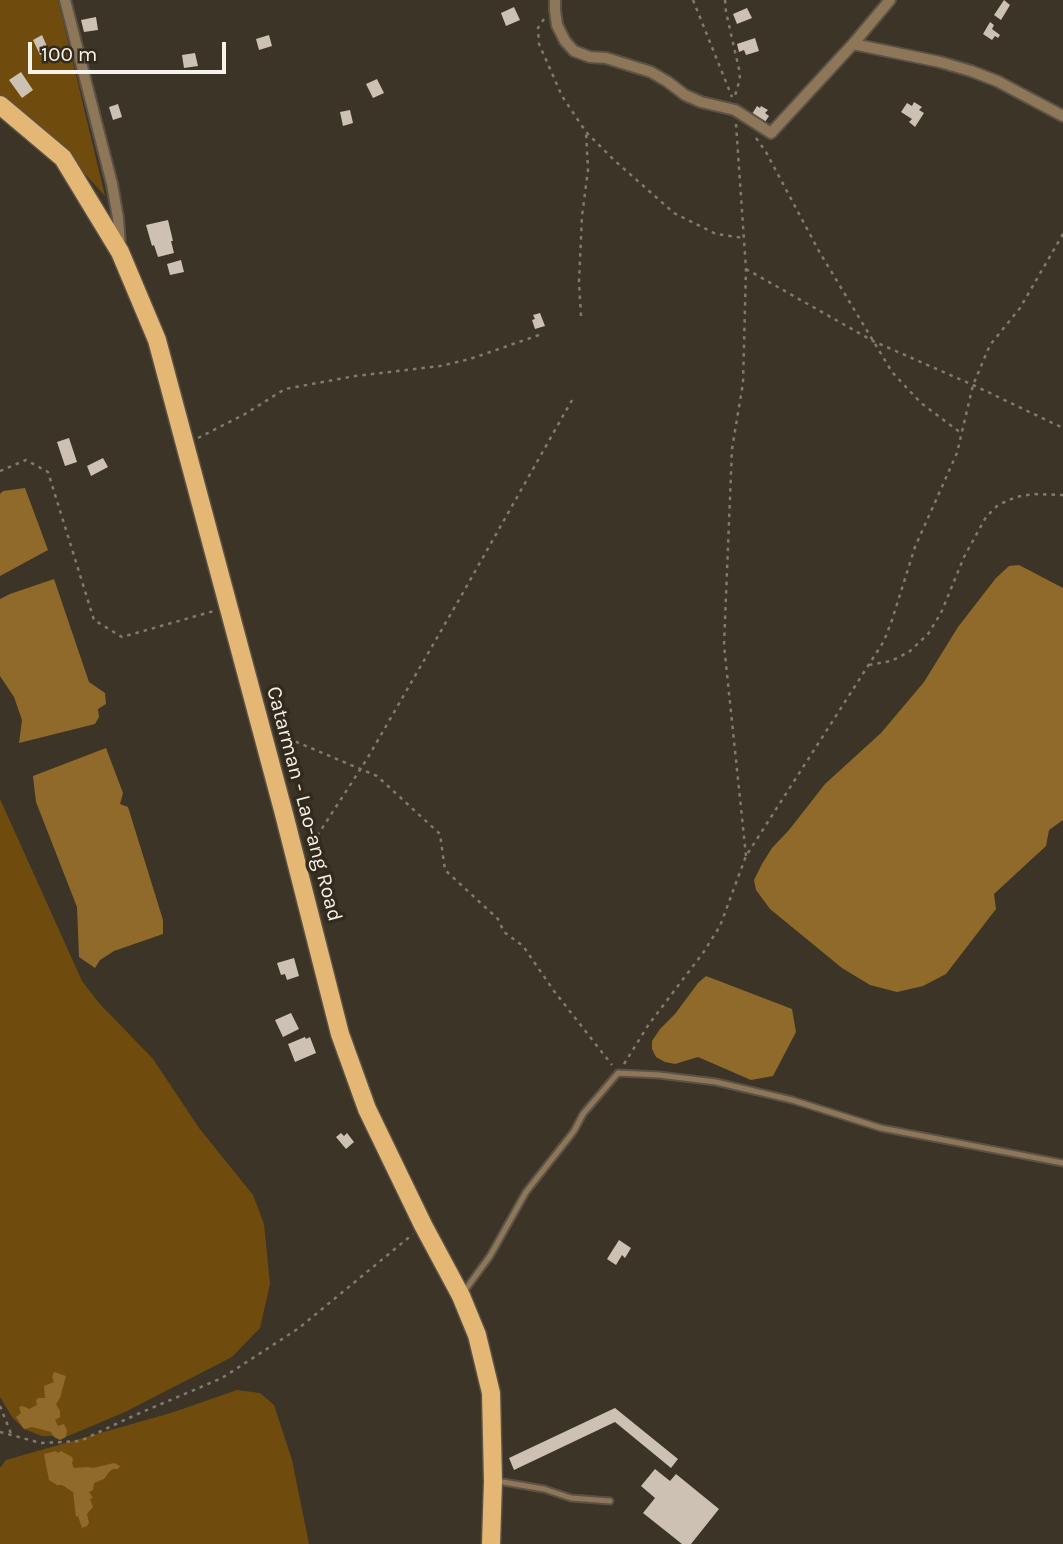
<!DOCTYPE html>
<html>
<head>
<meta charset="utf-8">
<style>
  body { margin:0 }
  #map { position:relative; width:1063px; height:1544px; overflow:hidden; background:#3d3428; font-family:Karla,sans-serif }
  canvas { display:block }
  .scale { position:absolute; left:28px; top:42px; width:198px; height:32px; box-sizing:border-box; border:4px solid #f7f2ea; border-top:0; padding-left:9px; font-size:21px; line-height:24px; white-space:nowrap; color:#f7f2ea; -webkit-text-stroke:5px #332a1e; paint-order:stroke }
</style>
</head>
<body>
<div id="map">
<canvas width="1063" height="1544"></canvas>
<div class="scale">100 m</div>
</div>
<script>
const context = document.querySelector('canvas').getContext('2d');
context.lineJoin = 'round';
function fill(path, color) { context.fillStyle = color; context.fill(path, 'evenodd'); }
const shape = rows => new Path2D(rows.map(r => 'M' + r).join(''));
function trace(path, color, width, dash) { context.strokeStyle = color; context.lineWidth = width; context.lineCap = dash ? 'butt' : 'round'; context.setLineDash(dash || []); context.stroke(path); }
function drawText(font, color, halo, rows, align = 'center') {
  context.font = font + ' Karla,sans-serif'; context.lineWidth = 7; context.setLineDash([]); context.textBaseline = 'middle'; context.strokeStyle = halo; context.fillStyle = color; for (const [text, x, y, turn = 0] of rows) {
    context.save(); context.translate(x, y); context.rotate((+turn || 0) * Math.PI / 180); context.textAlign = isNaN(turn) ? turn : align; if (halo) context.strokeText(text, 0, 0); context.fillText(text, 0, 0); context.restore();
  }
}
const green = shape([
  [0,0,58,0,105,196,58,144,0,97],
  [0,799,82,981,99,1003,153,1059,199,1128,253,1195,264,1224,270,1284,260,1328,232,1357,125,1412,68,1436,42,1436,24,1429,12,1417,0,1397],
  [237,1390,260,1393,274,1405,292,1460,309,1544,0,1544,0,1468,6,1460,174,1412]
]);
const water = shape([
  [25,488,48,550,0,576,0,494,3,491],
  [1019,565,1063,588,1063,820,1049,830,1046,846,994,894,996,909,946,974,923,986,897,992,870,985,842,968,770,909,756,890,754,880,762,864,772,848,789,830,825,784,881,733,924,682,958,627,996,578,1009,566],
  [54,579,89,682,105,693,106,704,98,709,99,717,95,724,19,743,22,720,14,697,0,676,0,599,10,594],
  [106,748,123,793,120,804,128,807,163,920,163,934,114,951,100,960,95,968,79,957,77,907,36,802,33,776],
  [706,976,792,1009,796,1032,773,1076,751,1080,698,1057,675,1064,665,1062,656,1057,652,1049,652,1041,660,1029,675,1014,698,983],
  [54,1372,66,1376,60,1398,56,1404,60,1411,60,1417,55,1420,58,1426,64,1424,67,1430,66,1437,60,1440,54,1437,51,1432,32,1427,24,1429,16,1417,21,1413,19,1407,23,1406,29,1409,37,1405,36,1400,38,1398,45,1398,44,1386,54,1382,52,1377],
  [56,1451,58,1453,61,1451,72,1457,73,1460,72,1463,74,1468,88,1467,93,1468,114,1463,120,1466,118,1469,113,1469,109,1472,104,1479,94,1483,93,1490,89,1492,93,1498,90,1499,93,1507,87,1514,89,1523,87,1526,82,1528,78,1516,76,1517,73,1492,62,1485,57,1485,49,1480,44,1454]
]);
const building = shape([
  [1004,0,1010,5,1001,20,994,15],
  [514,7,520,20,506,26,501,13],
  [747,8,752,18,737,24,733,14],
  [96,17,98,30,84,32,81,20],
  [990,22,994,25,992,29,1000,35,998,38,995,36,992,40,983,34],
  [42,35,49,51,40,55,33,40],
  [269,35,272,46,259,50,256,39],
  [755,38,759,51,746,55,744,50,739,52,737,44],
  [195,53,198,66,184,68,182,55],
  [21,72,33,90,22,98,9,80],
  [377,79,384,93,373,98,366,84],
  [914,102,922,107,919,110,924,113,915,127,909,122,912,119,901,112,907,103,912,106],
  [118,104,122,117,113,120,109,107],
  [757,106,760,108,761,106,768,110,765,113,769,116,765,122,752,114],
  [350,110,353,123,343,126,340,112],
  [168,220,173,241,171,241,174,253,158,257,154,245,152,246,146,225],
  [181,260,184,272,170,275,167,264],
  [540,313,545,326,535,329,532,320,535,319,533,315],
  [69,438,77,462,65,466,57,442],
  [103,458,108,467,91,476,87,466],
  [294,958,299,976,287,980,285,974,281,975,277,963],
  [291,1013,299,1029,283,1037,275,1020],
  [305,1037,306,1039,310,1037,316,1053,295,1062,288,1044],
  [341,1133,344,1136,347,1133,354,1142,346,1149,336,1137],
  [619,1240,631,1248,625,1258,622,1255,616,1265,607,1259],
  [615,1408,678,1459,671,1468,615,1422,514,1470,509,1458],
  [655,1469,670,1481,676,1474,719,1509,691,1544,682,1544,643,1513,655,1498,641,1486]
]);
const path = shape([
  [693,0,732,97],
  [725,0,726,12,739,69,740,79,734,99],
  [544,19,538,28,539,44,562,96,586,132,614,160,674,213,716,234,744,238],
  [736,124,746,269,743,383,732,449,724,645,746,856],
  [756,138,766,152,820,253,892,372,921,403,961,433],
  [746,269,873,341,973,385,1063,428],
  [581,316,579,282,582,216,588,170,586,132],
  [198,438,245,414,285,389,355,376,440,366,470,359,539,335],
  [0,471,26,460,48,472,94,620,122,637,214,611],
  [869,665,891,661,909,652,928,634,941,613,964,557,986,517,998,505,1016,497,1033,494,1063,495],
  [280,735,377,776,440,834,445,870,498,919,504,932,523,946,554,991,612,1065],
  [308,850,367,759,460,598,572,400],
  [624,1064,649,1024,703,953,720,926,746,856,884,641,892,620,915,547,957,453,973,385,990,345,1020,308,1063,234],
  [0,1406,12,1436],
  [0,1432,41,1443,80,1441,133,1416,222,1378,299,1328,413,1234]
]);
const lane = shape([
  [463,1293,490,1256,526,1192,574,1131,583,1114,618,1073,659,1075,716,1082,792,1100,881,1128,1063,1163],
  [497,1481,544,1489,571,1498,610,1501]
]);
const street = shape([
  [65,0,112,184,118,218,120,246],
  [555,0,555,10,557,25,565,41,574,51,590,57,606,58,651,72,668,82,685,95,701,102,735,110,771,133,853,44,890,0],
  [853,44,940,62,971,71,997,81,1063,116]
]);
const primary = shape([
  [0,105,63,158,120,252,157,340,284,814,340,1034,367,1109,423,1225,461,1296,477,1335,491,1393,493,1481,491,1544]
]);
const streetNames = [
  ["Catarman - Lao-ang Road",304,804,75]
];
fill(green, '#6f4c0d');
fill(water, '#906a2a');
fill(building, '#ccc1b2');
trace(lane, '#5b5247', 9);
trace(street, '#5b5247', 14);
trace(primary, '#5b5247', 21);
trace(path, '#817a6f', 2.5, [3.5, 5]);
trace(lane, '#8d7758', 5);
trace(street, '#8d7758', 10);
trace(primary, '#e4b774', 18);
drawText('21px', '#f7f2ea', '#332a1e', streetNames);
</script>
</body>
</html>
